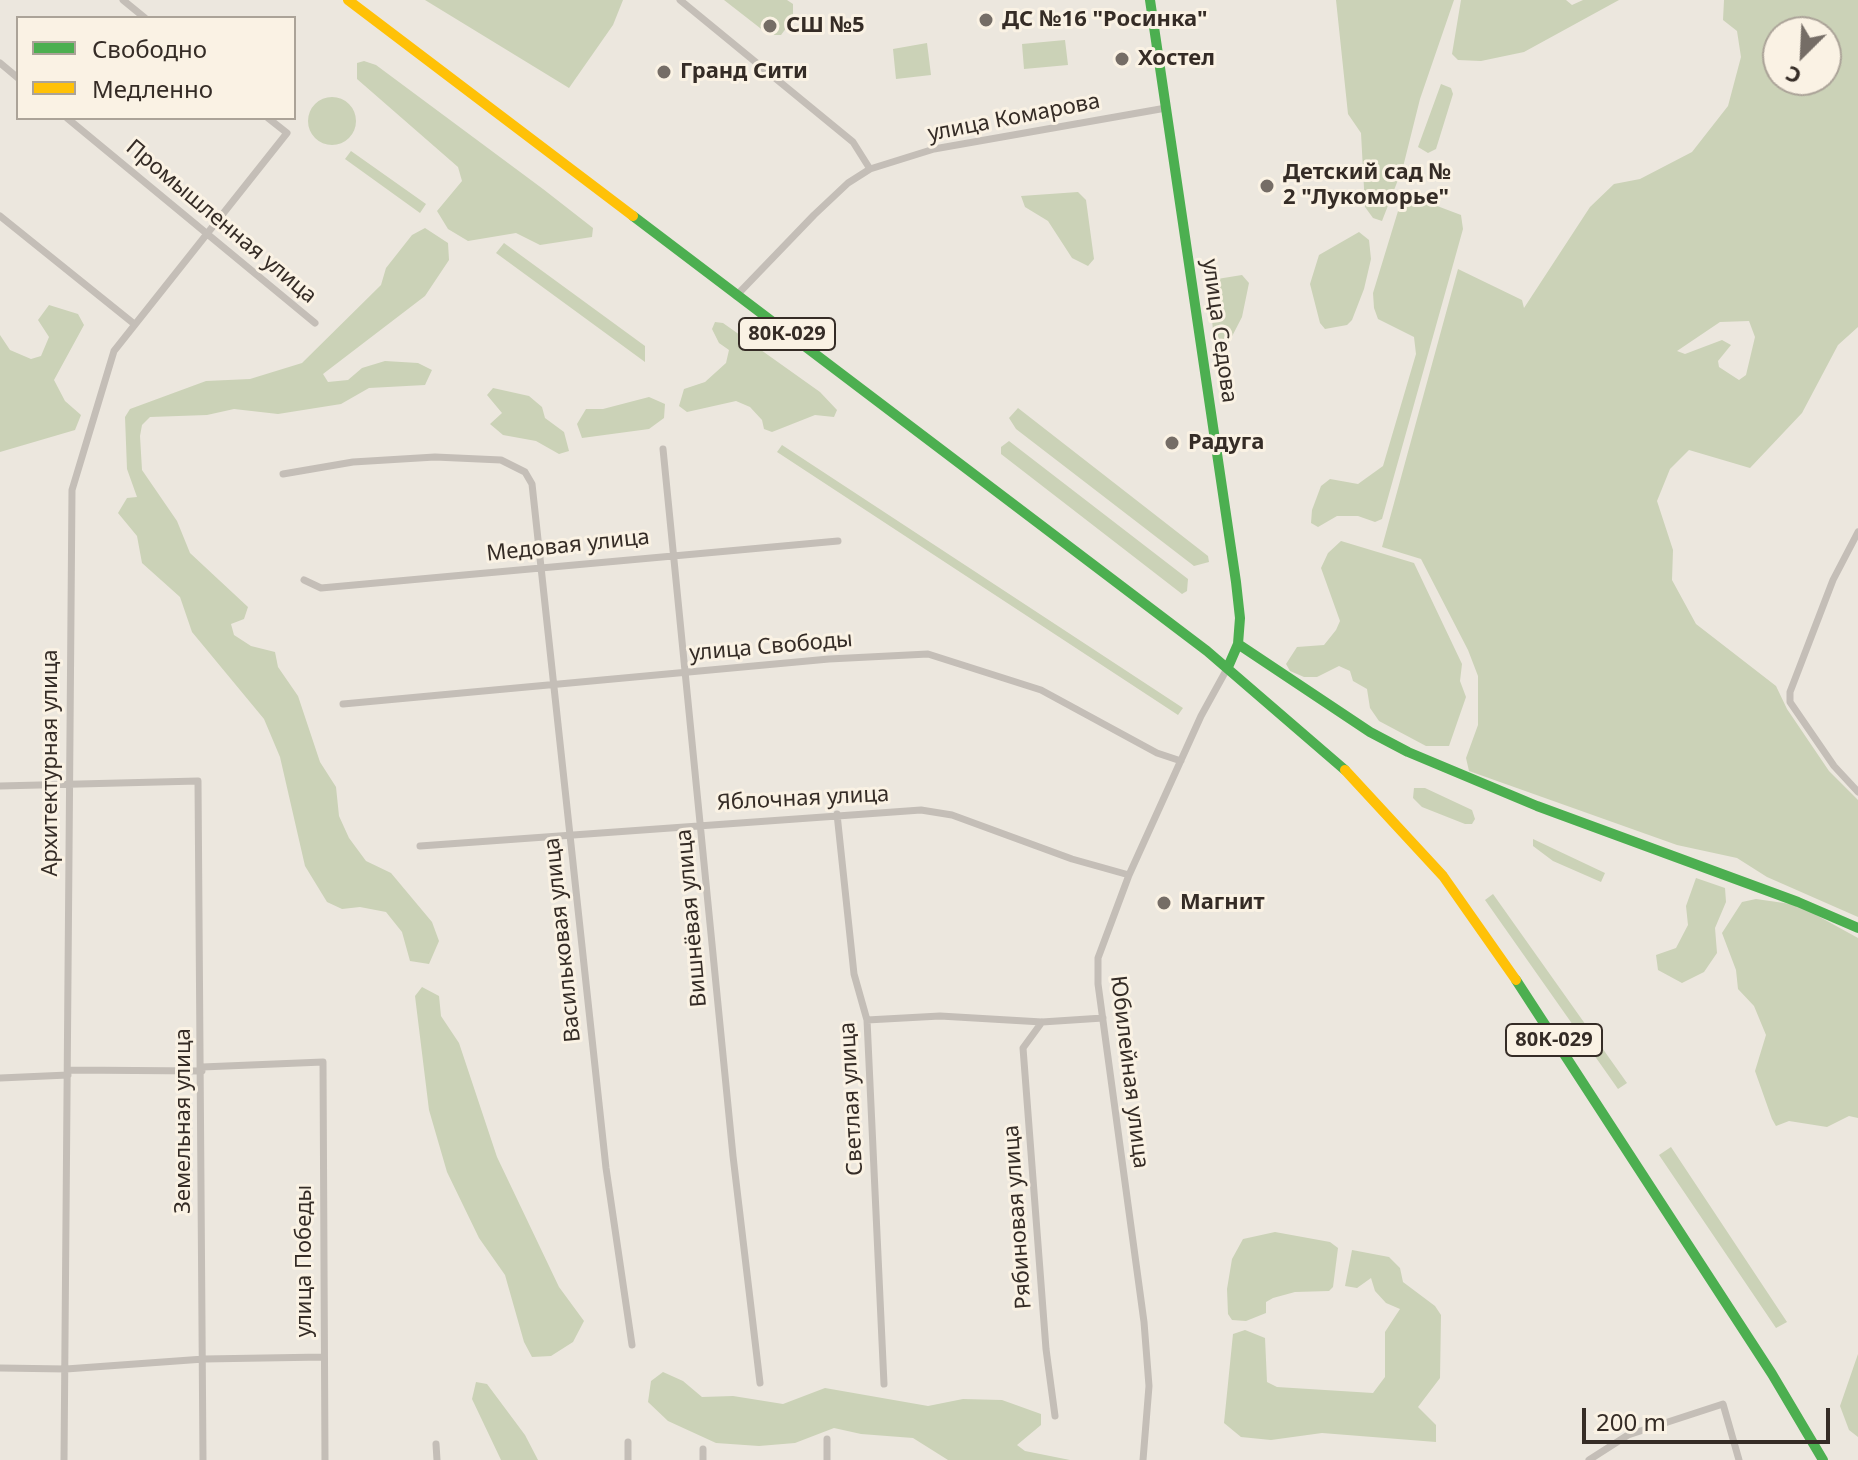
<!DOCTYPE html>
<html>
<head>
<meta charset="utf-8">
<style>
  body { margin:0 }
  #map { position:relative; width:1858px; height:1460px; overflow:hidden; background:#ece7de; font-family:"Noto Sans",sans-serif }
  canvas { display:block }
  .legend { position:absolute; left:16px; top:16px; width:280px; height:104px; box-sizing:border-box; background:#faf2e4; border:2px solid #aba398; margin:0; padding:10px 14px; list-style:none; font-size:24px; color:#352c26 }
  .legend li { display:flex; align-items:center; gap:16px; height:40px }
  .legend b { width:40px; border:2px solid #aba398 }
  .north { position:absolute; left:1762px; top:16px; width:80px; height:80px; box-sizing:border-box; background:#faf2e4; border:2px solid #aba398; border-radius:50%; rotate:204deg; font-size:22px; font-weight:700; line-height:32px; text-align:center; color:#352c26 }
  .north::after { content:''; display:block; margin:auto; width:28px; height:36px; background:#756d66; clip-path:polygon(50% 0,100% 100%,50% 72%,0 100%) }
  .scale { position:absolute; left:1582px; top:1408px; width:248px; height:36px; box-sizing:border-box; border:4px solid #352c26; border-top:0; padding-left:10px; font-size:24px; line-height:28px; white-space:nowrap; color:#352c26; -webkit-text-stroke:6px #faf2e4; paint-order:stroke }
</style>
</head>
<body>
<div id="map">
<canvas width="1858" height="1460"></canvas>
<ul class="legend">
<li><b style="height:10px;background:#4caf50"></b>Свободно</li>
<li><b style="height:10px;background:#ffc107"></b>Медленно</li>
</ul>
<div class="north">С</div>
<div class="scale">200 m</div>
</div>
<script>
const context = document.querySelector('canvas').getContext('2d');
context.lineJoin = 'round';
function fill(path, color) { context.fillStyle = color; context.fill(path, 'evenodd'); }
const shape = rows => new Path2D(rows.map(r => 'M' + r).join(''));
function trace(path, color, width, dash) { context.strokeStyle = color; context.lineWidth = width; context.lineCap = dash ? 'butt' : 'round'; context.setLineDash(dash || []); context.stroke(path); }
function drawText(font, color, halo, rows, align = 'center') {
  context.font = font + ' "Noto Sans",sans-serif'; context.lineWidth = 6; context.setLineDash([]); context.textBaseline = 'middle'; context.strokeStyle = halo; context.fillStyle = color; for (const [text, x, y, turn = 0] of rows) {
    context.save(); context.translate(x, y); context.rotate((+turn || 0) * Math.PI / 180); context.textAlign = isNaN(turn) ? turn : align; if (halo) context.strokeText(text, 0, 0); context.fillText(text, 0, 0); context.restore();
  }
}
const green = shape([
  [425,0,623,0,613,25,569,88],
  [724,0,787,0,793,4,793,19,781,35,769,35],
  [1336,0,1454,0,1420,99,1403,167,1382,221,1373,218,1365,207,1361,133,1348,114],
  [1461,0,1566,0,1572,5,1583,0,1619,0,1524,52,1481,61,1458,60,1452,54],
  [1724,0,1858,0,1858,327,1838,345,1802,413,1750,468,1689,450,1670,469,1657,501,1673,550,1672,580,1696,624,1776,686,1787,709,1829,771,1858,800,1858,917,1767,877,1737,858,1677,845,1469,771,1466,758,1478,725,1478,676,1468,650,1421,559,1382,547,1458,269,1522,300,1524,308,1590,207,1614,184,1640,179,1692,152,1728,106,1741,57,1737,31,1723,20],
  [1826,32,1826,80,1778,80,1778,32],
  [1749,321,1755,337,1746,375,1739,380,1719,367,1718,361,1731,345,1722,340,1685,354,1677,351,1720,322],
  [1065,40,1068,65,1024,69,1022,44],
  [927,43,931,75,896,79,893,49],
  [364,61,376,65,543,189,593,228,592,237,540,245,516,233,468,241,448,229,437,211,462,181,458,167,357,79,357,63],
  [1441,84,1451,88,1453,94,1436,149,1428,153,1418,147],
  '308 121a24 24 0 1 1 48 0a24 24 0 1 1-48 0Z',
  [351,151,426,204,420,213,345,159],
  [1078,192,1086,200,1094,259,1088,266,1072,258,1048,221,1025,207,1021,196],
  [1408,195,1461,215,1463,229,1382,519,1375,522,1358,516,1337,516,1318,527,1311,523,1312,510,1321,486,1330,479,1358,484,1383,466,1416,354,1414,337,1378,319,1374,308,1373,293,1402,198],
  [425,228,448,243,449,260,425,296,323,374,328,382,348,380,362,368,385,361,418,363,432,370,425,385,369,388,341,404,278,414,234,409,207,415,150,417,142,425,140,436,142,470,177,521,190,553,248,607,244,619,231,624,234,635,251,646,275,652,278,667,298,696,320,762,336,787,339,816,349,838,366,861,391,873,432,922,439,941,429,964,410,961,402,932,386,912,360,907,342,909,327,902,305,866,280,757,264,719,192,632,180,597,142,563,137,536,118,513,127,498,137,497,127,469,125,417,130,409,206,381,250,379,302,363,381,285,386,268,412,235],
  [1359,232,1369,240,1371,259,1364,289,1352,320,1347,325,1325,329,1320,323,1310,284,1319,255],
  [504,243,645,346,645,362,496,253],
  [1242,275,1249,283,1242,317,1225,350,1220,350,1213,331,1209,284,1211,280],
  [49,305,78,314,84,325,54,380,65,401,81,415,75,430,0,452,0,335,10,350,31,359,41,356,49,337,38,320],
  [715,322,723,323,820,392,837,410,834,417,815,415,772,432,764,429,762,420,750,407,736,401,687,412,679,406,684,389,705,382,726,363,729,350,719,343,712,329],
  [493,388,529,396,542,407,545,418,564,432,569,451,559,454,536,441,503,435,490,424,502,413,487,395],
  [649,397,665,404,664,418,649,429,582,438,577,424,586,409,603,409],
  [1018,408,1208,556,1209,562,1194,566,1016,429,1009,418],
  [1009,441,1188,579,1187,591,1182,594,1001,454,1001,447],
  [782,445,1183,708,1178,715,777,452],
  [1341,541,1414,563,1462,664,1460,681,1466,697,1449,746,1426,746,1379,721,1370,708,1367,689,1353,681,1350,671,1339,666,1317,677,1304,677,1290,671,1286,664,1297,647,1324,645,1336,630,1340,621,1321,568,1328,553],
  [1414,788,1425,788,1472,810,1475,819,1472,824,1465,824,1422,807,1413,798],
  [1533,839,1605,873,1601,882,1553,861,1533,846],
  [1696,878,1725,888,1726,902,1715,928,1717,953,1704,972,1682,983,1658,970,1656,955,1676,948,1688,925,1686,906],
  [1493,894,1627,1083,1618,1089,1485,900],
  [1756,899,1798,905,1858,938,1858,1118,1849,1116,1827,1127,1789,1121,1776,1126,1772,1119,1755,1071,1766,1035,1754,1006,1738,989,1736,970,1722,933,1742,902],
  [422,987,439,996,441,1016,459,1043,497,1157,559,1287,584,1321,573,1342,551,1356,532,1357,524,1342,505,1275,479,1238,447,1172,429,1110,415,996],
  [1671,1147,1787,1322,1776,1328,1659,1155],
  [1275,1232,1330,1242,1338,1248,1333,1287,1329,1291,1295,1292,1273,1298,1266,1302,1266,1313,1246,1321,1232,1320,1228,1314,1227,1289,1232,1259,1243,1239],
  [1352,1250,1389,1257,1400,1268,1403,1282,1435,1306,1441,1315,1440,1378,1418,1407,1436,1425,1436,1442,1322,1433,1271,1440,1241,1437,1224,1423,1233,1334,1245,1330,1265,1338,1267,1382,1277,1387,1373,1393,1385,1377,1385,1332,1400,1309,1386,1303,1375,1291,1371,1278,1357,1288,1345,1286],
  [1858,1354,1858,1437,1849,1430,1840,1406],
  [663,1372,683,1381,702,1397,733,1396,783,1404,825,1388,928,1406,963,1399,1002,1400,1041,1414,1041,1425,1017,1445,1025,1451,1070,1460,948,1460,913,1438,861,1434,834,1428,795,1443,759,1446,716,1443,668,1421,648,1402,651,1381],
  [476,1382,487,1384,525,1435,538,1460,501,1460,472,1399]
]);
const street = shape([
  [123,0,145,18],
  [680,0,853,142,870,169],
  [0,63,18,78],
  [67,118,315,323],
  [0,216,133,323],
  [736,296,814,215,848,183,870,169,934,149,1166,108],
  [663,449,733,1156,760,1383],
  [283,474,353,462,435,457,501,460,525,472,532,484,606,1168,632,1345],
  [1858,532,1833,580,1790,692,1790,702,1834,766,1858,792],
  [304,580,321,588,838,541],
  [343,704,829,659,928,654,1041,690,1157,753,1181,761],
  [0,786,198,781,203,1460],
  [837,814,854,974,867,1020,884,1384],
  [420,846,921,810,952,815,1072,859,1129,875],
  [867,1020,940,1016,1042,1022,1103,1018],
  [1042,1022,1023,1048,1046,1349,1055,1416],
  [202,1067,323,1062,325,1460],
  [68,1070,202,1071],
  [0,1078,68,1075],
  [0,1368,66,1369,204,1359,324,1357],
  [827,1439,827,1460],
  [628,1442,628,1460],
  [436,1444,437,1460],
  [703,1449,703,1460],
  [64,1460,72,490,114,351,287,133,268,118],
  [1143,1460,1149,1386,1144,1322,1098,984,1098,958,1129,875,1201,716,1228,667],
  [1589,1460,1628,1435,1723,1404,1739,1460]
]);
const fast = shape([
  [1150,0,1236,582,1240,618,1238,644,1228,667],
  [633,216,1207,651,1345,770],
  [1238,644,1370,732,1408,752,1537,806,1798,902,1858,928],
  [1516,980,1772,1374,1823,1460]
]);
const slow = shape([
  [348,0,633,216],
  [1345,770,1443,876,1516,980]
]);
const markers = [
  [986,20,8,"#756d66"],
  [770,26,8,"#756d66"],
  [1122,59,8,"#756d66"],
  [664,72,8,"#756d66"],
  [1267,186,8,"#756d66"],
  [1172,443,8,"#756d66"],
  [1164,903,8,"#756d66"]
];
const shields = [
  [787,334,96],
  [1554,1040,96]
];
const shieldNames = [
  ["80К-029",787,334],
  ["80К-029",1554,1040]
];
const poiNames = [
  ["ДС №16 \"Росинка\"",1002,20],
  ["СШ №5",786,26],
  ["Хостел",1138,59],
  ["Гранд Сити",680,72],
  ["Детский сад №",1283,173],
  ["2 \"Лукоморье\"",1283,198],
  ["Радуга",1188,443],
  ["Магнит",1180,903]
];
const streetNames = [
  ["улица Комарова",1014,118,-11],
  ["Промышленная улица",221,222,40],
  ["улица Седова",1219,331,82],
  ["Медовая улица",568,546,-6],
  ["улица Свободы",771,647,-5],
  ["Архитектурная улица",51,763,-90],
  ["Яблочная улица",803,799,-3],
  ["Вишнёвая улица",692,918,-95],
  ["Васильковая улица",563,940,-96],
  ["Юбилейная улица",1129,1072,83],
  ["Светлая улица",852,1099,-93],
  ["Земельная улица",184,1121,-90],
  ["Рябиновая улица",1018,1217,-94],
  ["улица Победы",305,1261,-90]
];
fill(green, '#cbd2b7');
trace(street, '#c4beb7', 7);
trace(fast, '#4caf50', 10);
trace(slow, '#ffc107', 10);
for (const [x, y, r, color] of markers) { const dot = new Path2D(); dot.arc(x, y, r, 0, 2 * Math.PI); context.fillStyle = color; context.fill(dot); trace(dot, '#faf2e4', 3); }
for (const [x, y, w] of shields) { const box = new Path2D(); box.roundRect(x - w / 2, y - 16, w, 32, 6); context.fillStyle = '#faf2e4'; context.fill(box); trace(box, '#352c26', 2); }
drawText('bold 20px', '#352c26', null, shieldNames);
drawText('bold 22px', '#352c26', '#faf2e4', poiNames, 'left');
drawText('22px', '#352c26', '#faf2e4', streetNames);
</script>
</body>
</html>
